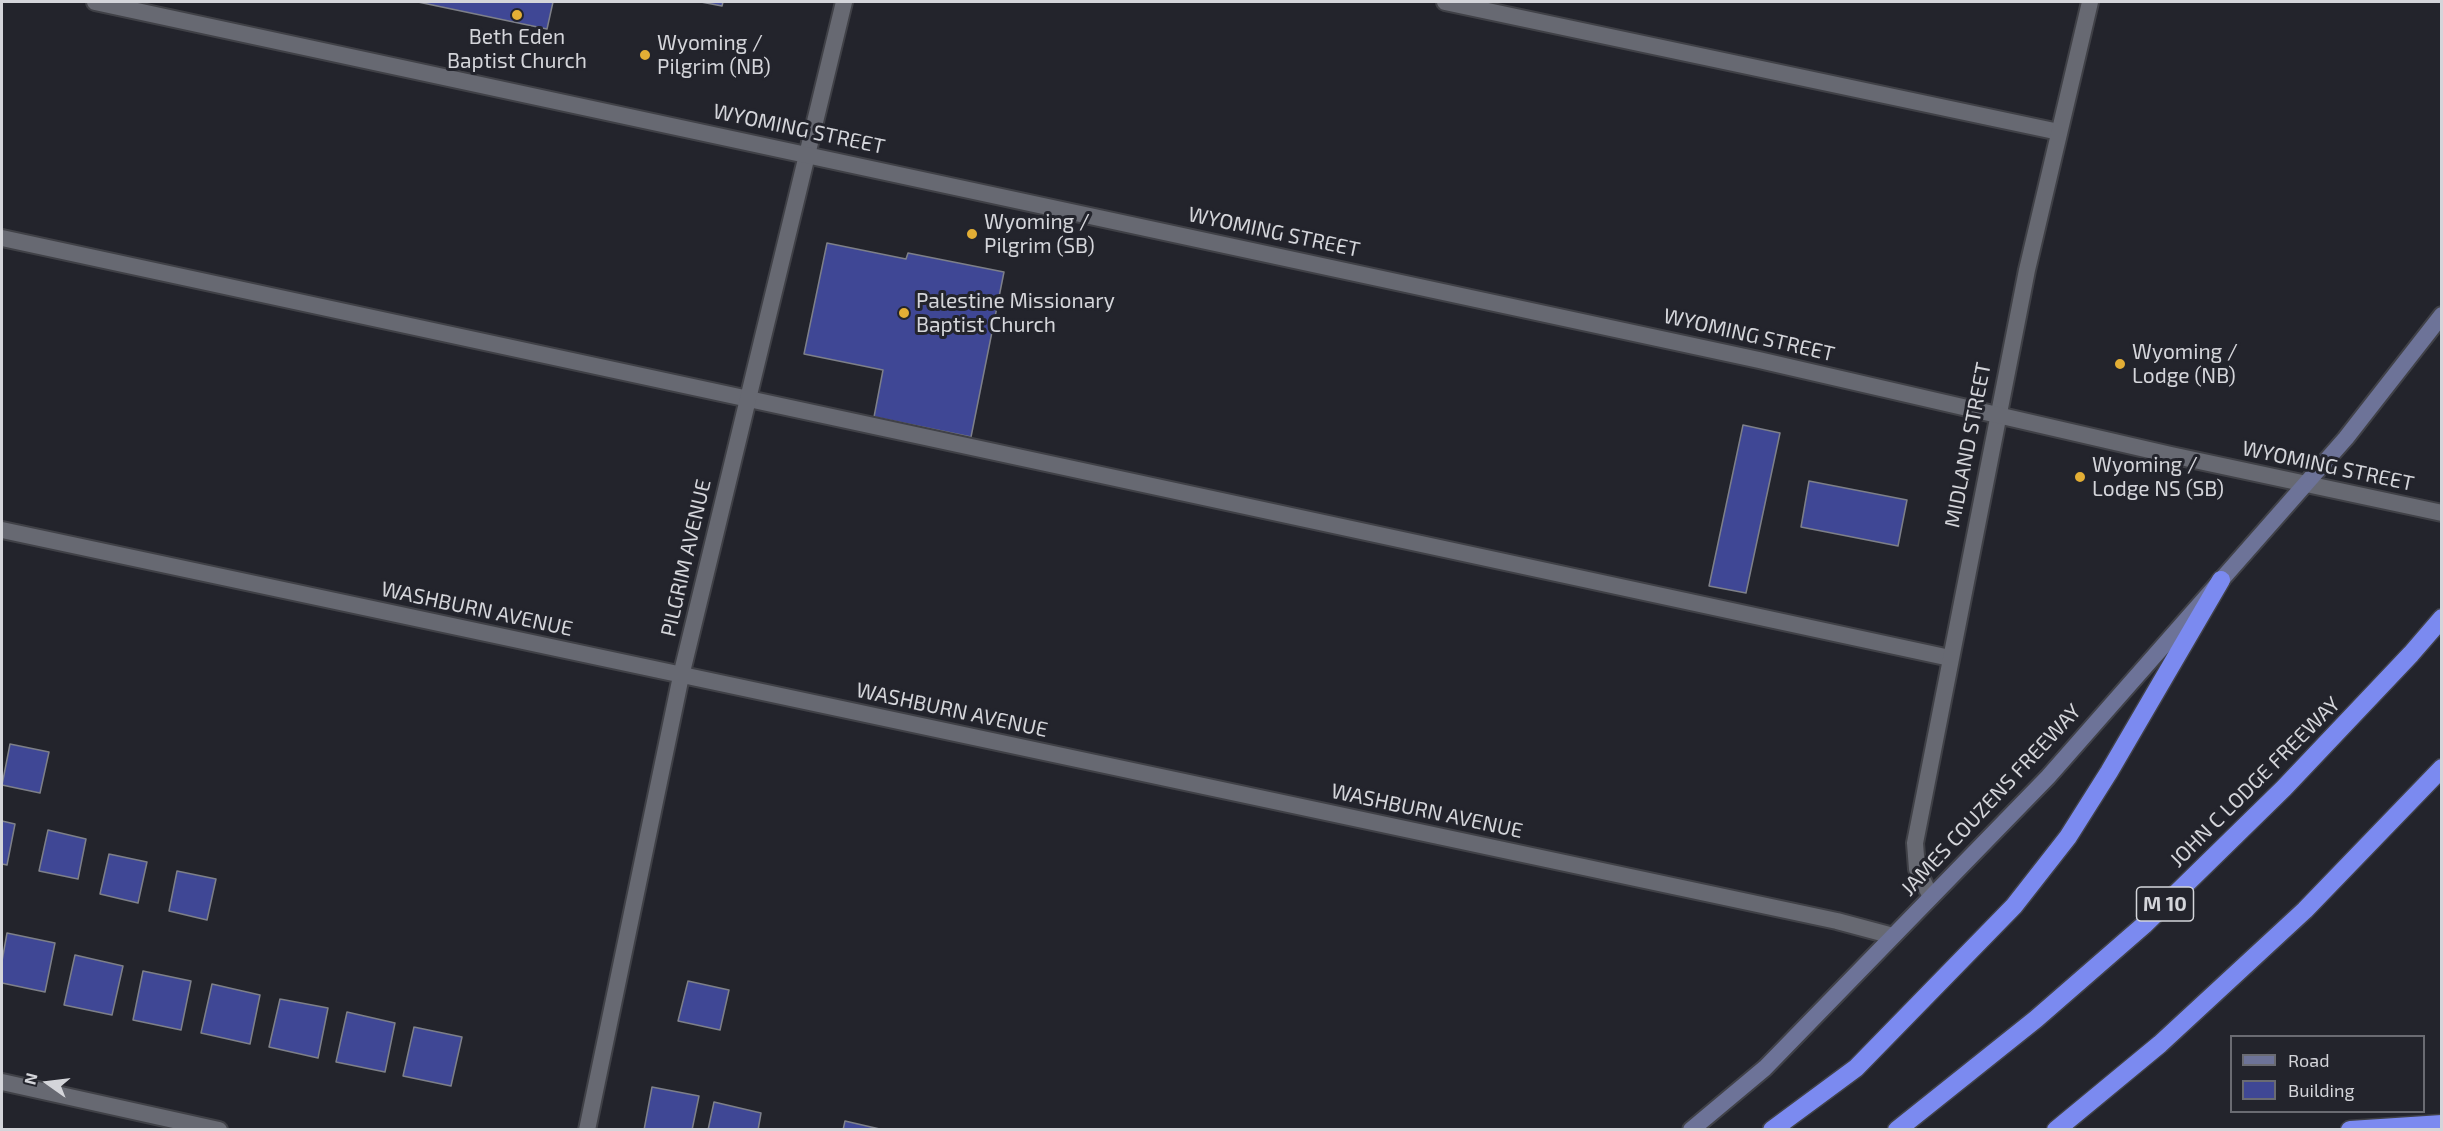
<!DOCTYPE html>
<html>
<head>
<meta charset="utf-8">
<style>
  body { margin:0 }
  #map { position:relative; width:2443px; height:1131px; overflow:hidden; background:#23242c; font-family:"Exo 2",sans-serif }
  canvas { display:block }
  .frame { position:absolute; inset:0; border:3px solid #d4d5da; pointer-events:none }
  .legend { position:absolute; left:2230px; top:1035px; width:195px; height:78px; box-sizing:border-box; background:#23242c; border:2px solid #6a6b72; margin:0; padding:8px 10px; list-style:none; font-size:18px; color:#d4d5da }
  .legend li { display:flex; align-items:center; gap:12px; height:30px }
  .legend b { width:30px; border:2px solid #6a6b72 }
  .north { position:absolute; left:18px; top:1053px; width:60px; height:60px; -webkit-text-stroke:4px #23242c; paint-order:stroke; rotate:284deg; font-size:16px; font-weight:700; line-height:24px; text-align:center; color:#d4d5da }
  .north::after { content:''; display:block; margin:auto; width:21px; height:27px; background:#d4d5da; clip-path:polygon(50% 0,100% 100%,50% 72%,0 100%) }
</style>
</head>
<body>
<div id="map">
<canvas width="2443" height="1131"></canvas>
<div class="frame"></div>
<ul class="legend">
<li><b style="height:8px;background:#6d7398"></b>Road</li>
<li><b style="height:16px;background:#3f4795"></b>Building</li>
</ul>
<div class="north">N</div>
</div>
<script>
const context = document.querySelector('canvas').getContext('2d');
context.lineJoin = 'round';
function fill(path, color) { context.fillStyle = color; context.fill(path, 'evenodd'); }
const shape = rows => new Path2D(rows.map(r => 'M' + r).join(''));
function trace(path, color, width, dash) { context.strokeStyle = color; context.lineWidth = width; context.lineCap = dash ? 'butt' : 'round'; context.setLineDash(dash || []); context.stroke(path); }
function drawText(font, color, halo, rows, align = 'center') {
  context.font = font + ' "Exo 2",sans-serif'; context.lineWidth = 6; context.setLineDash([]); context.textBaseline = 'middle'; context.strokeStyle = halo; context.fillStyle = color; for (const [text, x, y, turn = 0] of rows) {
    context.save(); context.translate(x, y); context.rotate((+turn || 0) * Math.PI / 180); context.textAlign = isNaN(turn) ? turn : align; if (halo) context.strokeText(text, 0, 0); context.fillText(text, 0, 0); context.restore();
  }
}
const building = shape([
  [418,2,553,2,547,29,418,2],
  [701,2,723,2,722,6,701,2],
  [827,243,906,259,908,253,1004,272,971,437,874,417,883,370,804,354,827,243],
  [1743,425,1780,433,1746,593,1709,586,1743,425],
  [1809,481,1907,500,1898,546,1801,527,1809,481],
  [10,744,49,752,40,793,2,785,10,744],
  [2,821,15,824,7,865,2,864,2,821],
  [48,830,86,839,78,879,39,871,48,830],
  [109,854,147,862,138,903,100,894,109,854],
  [177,871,216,879,207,920,169,911,177,871],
  [7,933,55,943,45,992,2,983,2,961,7,933],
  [75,955,123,966,112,1015,64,1005,75,955],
  [143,971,191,981,181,1030,133,1020,143,971],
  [688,981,729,990,720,1030,678,1021,688,981],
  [212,984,260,995,250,1044,201,1033,212,984],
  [280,999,328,1008,318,1058,269,1047,280,999],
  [347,1012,395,1023,385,1072,336,1062,347,1012],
  [414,1027,462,1037,451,1086,403,1076,414,1027],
  [652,1087,699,1096,692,1130,644,1130,652,1087],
  [714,1102,761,1113,758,1130,708,1130,714,1102],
  [845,1121,884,1130,843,1130,845,1121]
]);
const service = shape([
  [1445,2,2059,132],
  [2,238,1950,658]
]);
const minor = shape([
  [2,530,1837,921,1893,936],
  [1931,897,1917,869,1915,843,2027,270,2090,2],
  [2,1082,219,1130],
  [587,1130,681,676,844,2]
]);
const tertiary = shape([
  [95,2,1759,360,2171,455,2442,513]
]);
const secondary = shape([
  [1691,1130,1765,1068,2048,777,2346,438,2442,315]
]);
const motorway = shape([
  [1772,1130,1856,1068,2014,906,2068,837,2109,772,2221,580],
  [1897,1130,2036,1019,2144,925,2284,788,2411,654,2442,618],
  [2056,1130,2160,1044,2305,910,2442,768],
  [2350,1130,2442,1124]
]);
const markers = [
  [517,15,6,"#e3ae35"],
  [645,55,6,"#e3ae35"],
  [972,234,6,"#e3ae35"],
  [904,313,6,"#e3ae35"],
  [2120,364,6,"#e3ae35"],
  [2080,477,6,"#e3ae35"]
];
const shields = [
  [2165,904,57]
];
const shieldNames = [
  ["M 10",2165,904]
];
const poiNames = [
  ["Beth Eden",517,37,"center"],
  ["Baptist Church",517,61,"center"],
  ["Wyoming /",657,43],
  ["Pilgrim (NB)",657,67],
  ["Wyoming /",984,222],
  ["Pilgrim (SB)",984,246],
  ["Palestine Missionary",916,301],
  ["Baptist Church",916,325],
  ["Wyoming /",2132,352],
  ["Lodge (NB)",2132,376],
  ["Wyoming /",2092,465],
  ["Lodge NS (SB)",2092,489]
];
const streetNames = [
  ["WYOMING STREET",799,129,12],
  ["WYOMING STREET",1274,232,12],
  ["WYOMING STREET",1749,335,13],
  ["MIDLAND STREET",1968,445,-79],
  ["WYOMING STREET",2328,466,12],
  ["PILGRIM AVENUE",686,558,-77],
  ["WASHBURN AVENUE",477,609,12],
  ["WASHBURN AVENUE",952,710,12],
  ["JOHN C LODGE FREEWAY",2255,782,-45],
  ["JAMES COUZENS FREEWAY",1991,800,-47],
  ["WASHBURN AVENUE",1427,811,12]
];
fill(building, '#3f4795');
trace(building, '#7e8089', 1.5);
trace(service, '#404147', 20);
trace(minor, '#404147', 20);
trace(tertiary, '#404147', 20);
trace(secondary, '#404147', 20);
trace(motorway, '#404147', 21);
trace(service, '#676972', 16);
trace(minor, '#676972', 16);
trace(tertiary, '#676972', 16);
trace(secondary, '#6d7398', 16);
trace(motorway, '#7b8af0', 18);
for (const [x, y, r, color] of markers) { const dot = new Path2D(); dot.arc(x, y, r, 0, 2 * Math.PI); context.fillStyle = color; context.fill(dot); trace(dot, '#23242c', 2); }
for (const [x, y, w] of shields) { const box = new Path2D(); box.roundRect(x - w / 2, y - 17, w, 34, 4.5); context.fillStyle = '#23242c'; context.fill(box); trace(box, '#d4d5da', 1.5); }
drawText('bold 20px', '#d4d5da', null, shieldNames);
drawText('21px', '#d4d5da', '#23242c', poiNames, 'left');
drawText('21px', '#d4d5da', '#23242c', streetNames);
</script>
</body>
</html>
